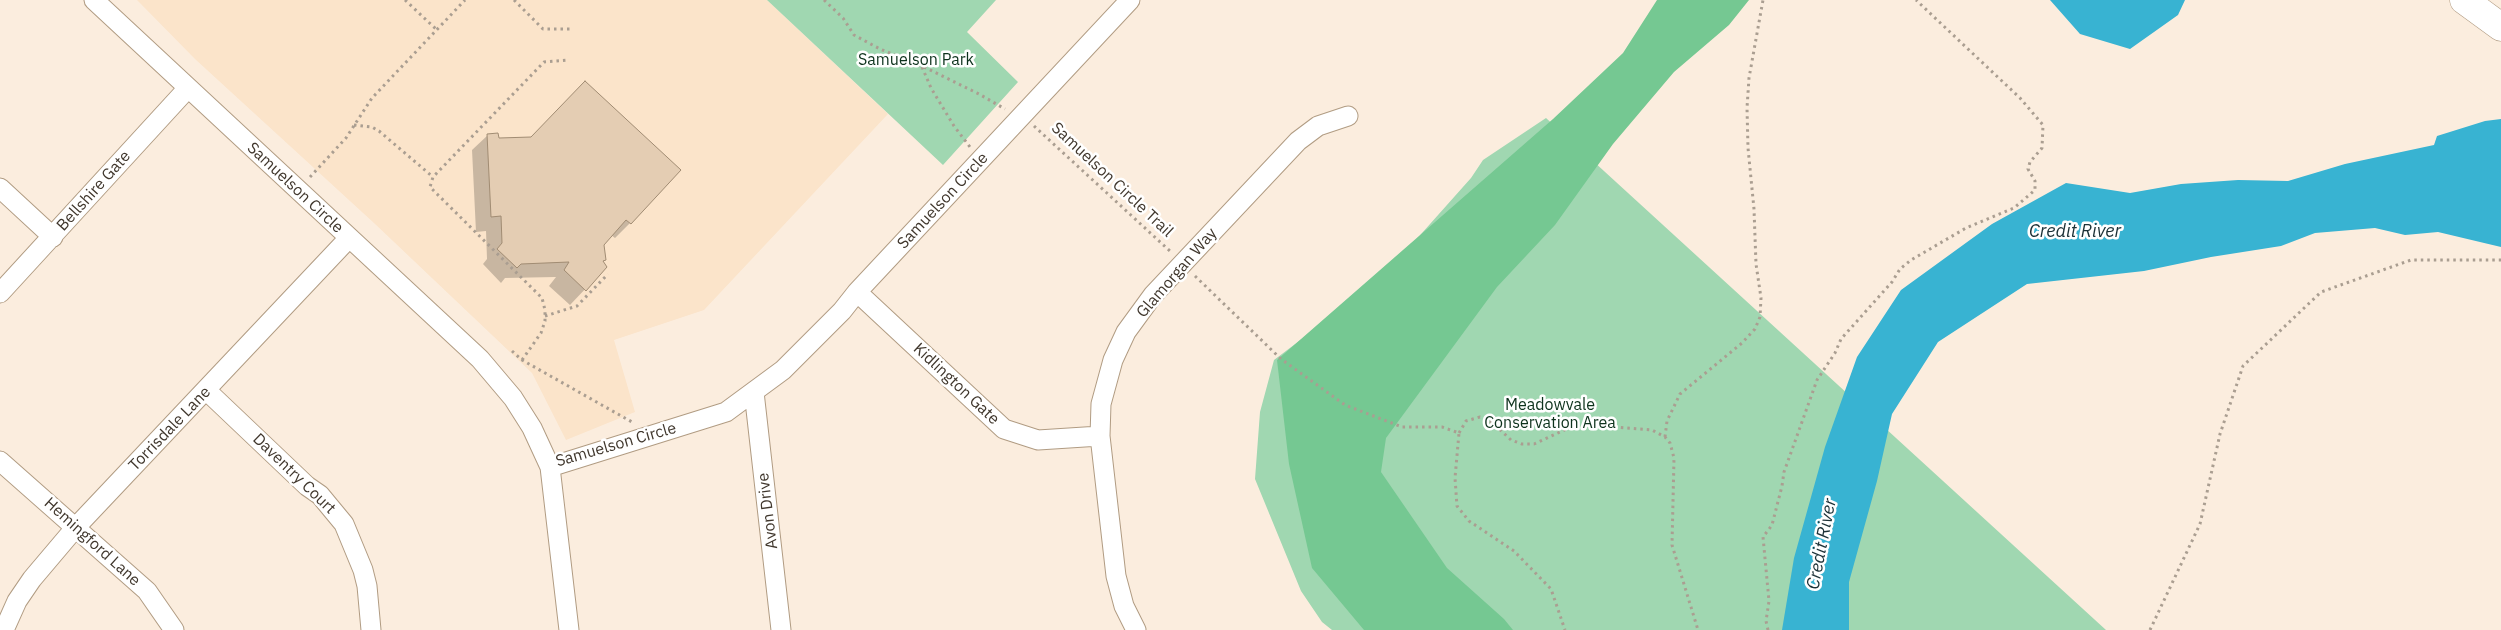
<!DOCTYPE html>
<html>
<head>
<meta charset="utf-8">
<style>
  body { margin:0 }
  canvas { display:block; background:#fbedde }
</style>
</head>
<body>
<canvas width="2501" height="630"></canvas>
<script>
const context = document.querySelector('canvas').getContext('2d');
context.lineJoin = 'round';
function fill(path, color) { context.fillStyle = color; context.fill(path, 'evenodd'); }
const shape = rows => new Path2D(rows.map(r => 'M' + r).join(''));
function trace(path, color, width, dash) { context.strokeStyle = color; context.lineWidth = width; context.lineCap = dash ? 'butt' : 'round'; context.setLineDash(dash || []); context.stroke(path); }
function drawText(font, color, halo, rows, align = 'center') {
  context.font = font + ' "IBM Plex Sans",sans-serif'; context.lineWidth = 5; context.setLineDash([]); context.textBaseline = 'middle'; context.strokeStyle = halo; context.fillStyle = color; for (const [text, x, y, turn = 0] of rows) {
    context.save(); context.translate(x, y); context.rotate((+turn || 0) * Math.PI / 180); context.textAlign = isNaN(turn) ? turn : align; if (halo) context.strokeText(text, 0, 0); context.fillText(text, 0, 0); context.restore();
  }
}
const built = shape([
  [137,0,767,0,888,114,704,310,614,340,635,412,566,440,532,373,374,223,195,59]
]);
const green = shape([
  [767,0,996,0,967,32,1018,82,943,165],
  [1546,118,2106,630,1332,630,1322,622,1301,591,1255,479,1260,412,1274,360,1381,279,1471,178,1483,160]
]);
const forest = shape([
  [1657,0,1749,0,1729,25,1674,72,1613,144,1555,225,1497,287,1386,438,1381,472,1447,568,1504,619,1513,630,1364,630,1312,568,1289,464,1277,360,1553,119,1623,53]
]);
const water = shape([
  [2050,0,2185,0,2178,15,2130,49,2080,34],
  [2501,119,2501,247,2438,232,2405,235,2375,228,2315,233,2281,246,2211,257,2144,271,2027,284,1938,342,1892,414,1877,481,1849,582,1849,630,1782,630,1794,558,1825,447,1857,357,1901,290,1992,224,2066,183,2130,193,2181,184,2238,180,2288,181,2345,164,2434,145,2437,136,2485,121]
]);
const shadow = shape([
  [488,135,498,139,531,139,630,223,615,238,611,235,603,245,605,260,603,262,606,267,570,305,549,286,556,277,505,278,501,283,483,264,487,259,486,231,476,232,472,150]
]);
const building = shape([
  [585,81,681,170,631,224,626,220,604,245,606,260,603,261,607,267,586,291,564,270,569,262,521,264,517,268,497,249,502,243,501,216,491,217,487,134,498,133,499,138,531,137,585,81]
]);
const path = shape([
  [405,0,437,30],
  [514,0,543,29,572,29],
  [824,0,843,18,854,35,880,49,922,66,979,94,1005,109],
  [922,67,931,88,954,126,970,147],
  [354,125,372,127,379,131,433,177],
  [1034,126,1171,252],
  [310,177,346,138,372,98,465,0],
  [1195,276,1281,359,1345,405,1402,427,1442,427,1459,433,1455,478,1457,506,1469,521,1514,551,1551,589,1565,630],
  [545,316,577,306,608,274],
  [512,351,522,360,632,422],
  [522,360,541,333,545,321,545,310,542,298,430,187,433,177,544,62,569,60],
  [1459,433,1466,421,1480,417,1493,423,1511,440,1522,444,1534,444,1571,427,1588,425,1652,430,1665,437,1670,443,1674,458,1672,545,1698,630],
  [1665,437,1667,421,1680,394,1742,343,1755,329,1760,317,1761,298,1756,264,1754,209,1748,148,1747,108,1749,78,1763,0],
  [1768,630,1766,621,1769,601,1763,537,1772,525,1782,486,1784,472,1817,380,1835,353,1841,339,1892,282,1900,269,1911,260,1966,228,2014,208,2035,190,2035,181,2028,169,2030,162,2042,148,2043,125,2020,98,1916,0],
  [2150,630,2200,524,2220,434,2243,366,2321,292,2411,260,2501,260]
]);
const street = shape([
  [94,0,480,359,513,398,532,428,550,467,569,630],
  [0,188,53,237],
  [857,292,1004,429,1038,440,1100,436],
  [0,293,188,88],
  [207,391,307,486,320,495,344,524,363,570,367,586,371,630],
  [754,392,781,630],
  [0,461,147,591,174,630],
  [550,467,726,412,783,370,842,311,857,292,1130,0],
  [4,630,17,601,32,579,76,527,349,238],
  [1136,630,1124,606,1116,576,1100,436,1101,404,1113,360,1126,332,1153,295,1298,141,1318,126,1348,116]
]);
const highway = shape([
  [2464,0,2501,27]
]);
const parkNames = [
  ["Samuelson Park",916,60],
  ["Meadowvale",1550,405],
  ["Conservation Area",1550,423]
];
const streetNames = [
  ["Samuelson Circle Trail",1112,180,43],
  ["Samuelson Circle",295,188,43],
  ["Bellshire Gate",94,191,-48],
  ["Samuelson Circle",943,201,-47],
  ["Glamorgan Way",1177,273,-49],
  ["Kidlington Gate",956,384,43],
  ["Torrisdale Lane",170,429,-46],
  ["Samuelson Circle",616,445,-16],
  ["Daventry Court",294,474,44],
  ["Avon Drive",768,511,-97],
  ["Hemingford Lane",92,542,42]
];
const waterNames = [
  ["Credit River",2075,232],
  ["Credit River",1822,544,-79]
];
fill(built, '#fbe4ca');
fill(green, '#a0d7b1');
fill(forest, '#75c892');
fill(water, '#38b3d2');
fill(shadow, '#0003');
fill(building, '#e4cdb3');
trace(building, '#a18c73', 1);
trace(street, '#b19c83', 21);
trace(highway, '#b19c83', 29);
trace(path, '#aa9e91', 3, [2.5, 4]);
trace(street, '#fff', 19);
trace(highway, '#fff', 28);
drawText('16px', '#0d321c', '#fff', parkNames);
drawText('16px', '#40372d', '#fff', streetNames);
drawText('italic 18px', '#1c3137', '#fff', waterNames);
</script>
</body>
</html>
